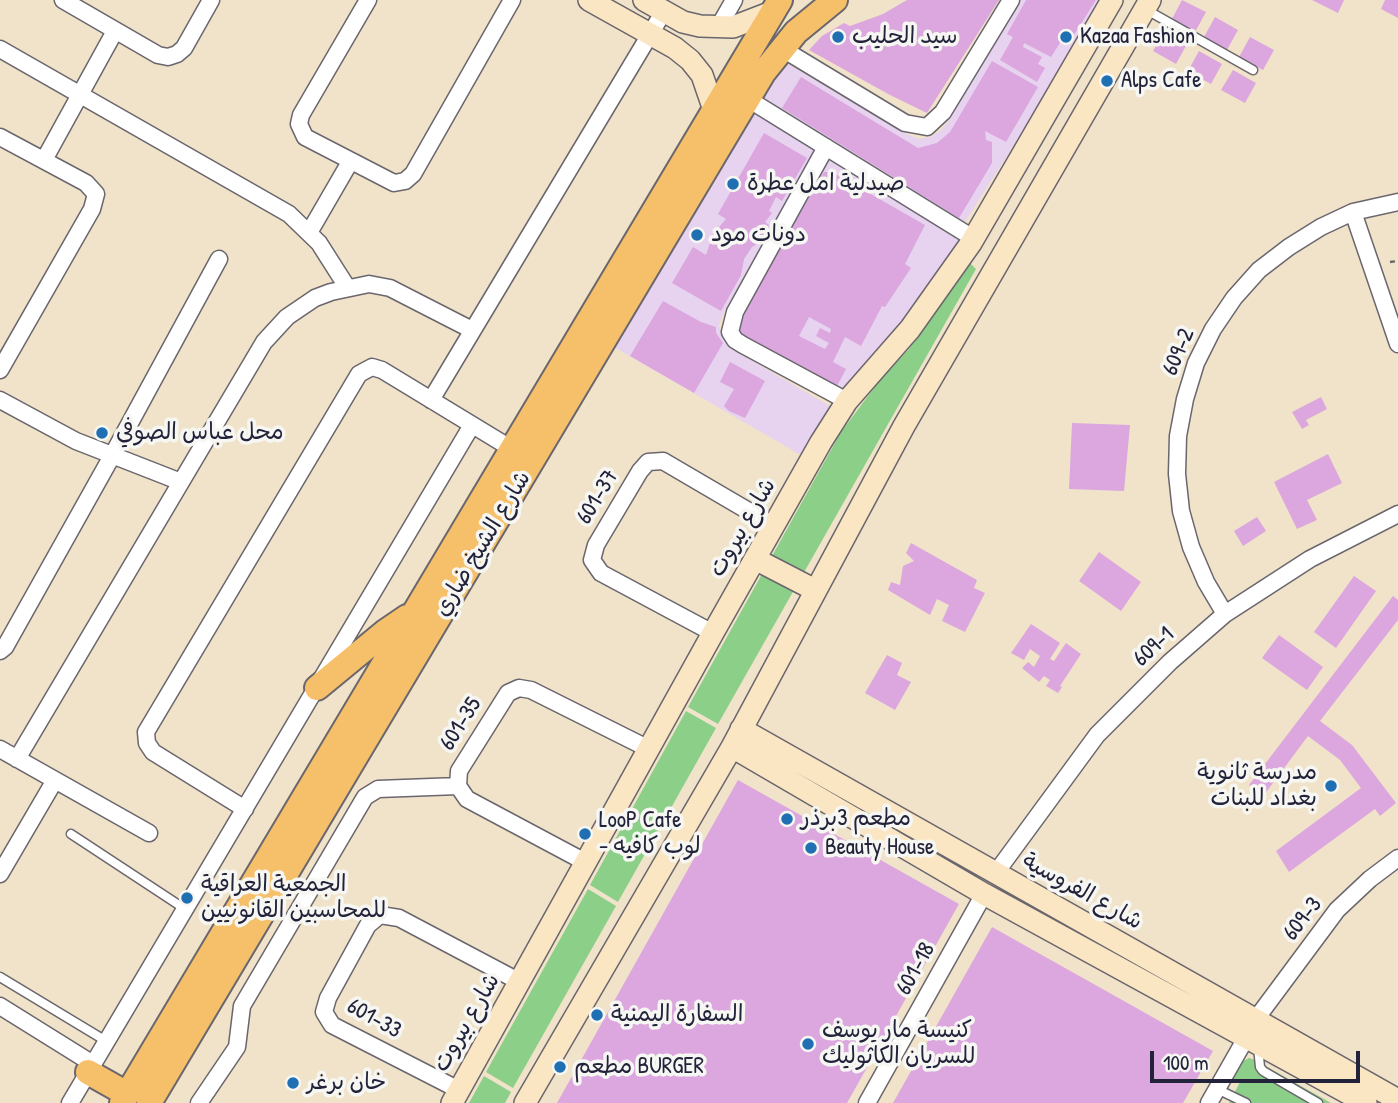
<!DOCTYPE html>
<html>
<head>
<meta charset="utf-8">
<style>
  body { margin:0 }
  #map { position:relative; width:1398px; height:1103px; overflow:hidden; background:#f1e3c9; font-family:"Patrick Hand",sans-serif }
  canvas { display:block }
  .scale { position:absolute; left:1150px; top:1051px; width:210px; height:32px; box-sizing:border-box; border:4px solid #22223b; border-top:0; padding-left:9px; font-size:21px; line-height:24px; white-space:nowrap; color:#22223b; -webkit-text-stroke:5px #f6f6f2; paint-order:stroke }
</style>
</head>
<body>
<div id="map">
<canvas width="1398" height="1103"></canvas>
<div class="scale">100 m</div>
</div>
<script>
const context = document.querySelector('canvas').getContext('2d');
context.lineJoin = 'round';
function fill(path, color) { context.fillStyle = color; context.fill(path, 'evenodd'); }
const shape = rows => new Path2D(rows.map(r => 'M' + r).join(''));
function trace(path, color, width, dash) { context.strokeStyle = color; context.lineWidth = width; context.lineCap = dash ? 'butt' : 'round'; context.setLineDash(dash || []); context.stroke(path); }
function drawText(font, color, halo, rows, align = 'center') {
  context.font = font + ' "Patrick Hand","Playpen Sans Arabic",sans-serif'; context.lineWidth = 7; context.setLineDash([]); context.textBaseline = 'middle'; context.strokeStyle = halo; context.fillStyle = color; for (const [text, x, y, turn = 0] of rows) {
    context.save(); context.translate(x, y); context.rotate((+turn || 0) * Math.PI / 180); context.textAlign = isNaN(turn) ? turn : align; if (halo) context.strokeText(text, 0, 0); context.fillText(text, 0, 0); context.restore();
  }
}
const built = shape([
  [1019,0,1106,0,965,222,958,224,761,98,783,64,787,63,907,134,919,139,930,137,940,131,950,119],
  [759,111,817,148,724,312,719,325,723,338,735,351,835,409,806,458,612,346,753,112],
  [829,158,962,236,962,241,900,331,842,401,731,322]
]);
const green = shape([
  [969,262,976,269,718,724,688,707,841,432,880,380,909,349],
  [686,711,716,728,618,902,590,885],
  [588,889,616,906,513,1088,486,1072],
  [1249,1058,1255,1060,1331,1103,1229,1103,1240,1082,1232,1080,1243,1061],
  [484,1076,511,1092,505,1103,469,1103]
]);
const building = shape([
  [907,0,999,0,927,113,890,95,809,50,822,36,844,23,850,26,883,14],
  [1026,0,1096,0,1074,35,1067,32,1051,57,1024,43,1023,47,1042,57,1038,64,1045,68,1037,82,1000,60,1013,37,1007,34],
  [1182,0,1206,12,1195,32,1172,19],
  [1312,0,1344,0,1338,13],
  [1385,0,1398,0,1398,18,1381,9],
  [1215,17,1238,30,1227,50,1204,37],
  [1164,31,1187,44,1176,64,1153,51],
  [1250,37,1274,50,1263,70,1239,57],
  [1199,51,1222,64,1211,84,1188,71],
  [992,61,1038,87,1006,142,985,131,986,140,992,142,992,163,959,218,782,108,801,77,918,148,937,143,950,132],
  [1233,70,1256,83,1245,103,1221,90],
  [764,133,807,158,782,201,776,197,769,211,772,213,765,222,769,225,759,243,752,247,744,259,741,275,721,311,672,283,693,247,706,255,713,234,726,219,718,214],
  [824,172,832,172,925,225,905,264,911,268,885,307,882,306,861,346,845,337,833,362,846,369,836,388,738,337,734,324],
  [809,317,831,329,830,333,820,328,816,336,829,343,825,349,799,336],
  [663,301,701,322,716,327,716,333,723,343,694,393,630,356],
  [730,362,765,381,745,418,729,411,724,406,734,389,720,382],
  [1321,397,1327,409,1306,420,1309,425,1302,429,1292,412],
  [1072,423,1130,425,1124,491,1069,489],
  [1328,454,1342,483,1307,500,1317,520,1297,529,1274,482],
  [1257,517,1266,531,1243,546,1234,531],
  [911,543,977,580,974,588,985,593,965,632,942,621,949,605,937,599,930,615,888,590,891,582,900,585,903,566,914,561,906,553],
  [1099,552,1141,582,1121,611,1079,581],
  [1354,576,1376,591,1336,648,1314,632],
  [1393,596,1398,600,1398,620,1320,721,1352,745,1396,803,1380,816,1375,809,1289,872,1276,851,1361,788,1340,760,1308,736,1264,795,1249,785],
  [1031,624,1060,643,1050,659,1054,661,1066,643,1081,654,1060,686,1062,687,1058,693,1046,686,1050,680,1044,676,1039,682,1022,668,1028,662,1034,667,1040,656,1030,649,1024,660,1011,653],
  [1279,635,1323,667,1307,690,1262,658],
  [887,655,902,663,897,675,911,682,895,710,865,693],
  [738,780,959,904,847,1103,557,1103],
  [992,927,1213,1051,1183,1103,893,1103]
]);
const path = shape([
  [1390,262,1398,261]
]);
const lane = shape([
  [1145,9,1253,70],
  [71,834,185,909],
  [0,977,106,1041],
  [1258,1047,1260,1067,1263,1071,1318,1103],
  [1217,1089,1246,1103]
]);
const street = shape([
  [63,0,158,55,168,57,177,54,184,48,211,0],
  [368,0,301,115,299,124,305,137,394,183,405,181,413,174,512,0],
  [718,28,734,0],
  [781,48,905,123,927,127,943,112,1011,0],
  [0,49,289,214,319,243,347,287],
  [748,99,973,238],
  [0,137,86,183,96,194,92,209,0,370],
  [826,147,735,312,730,332,735,340,743,345,847,401],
  [44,160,115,31],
  [1353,212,1398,344],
  [310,231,350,162],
  [0,400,76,441,181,482],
  [431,400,664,11],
  [1225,614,1206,582,1191,547,1181,511,1177,474,1178,436,1185,399,1196,363,1213,329,1234,298,1259,270,1289,247,1321,227,1353,212,1398,202],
  [713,633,601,573,592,560,596,545,640,471,648,462,663,461,774,526],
  [0,651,5,647,112,456,219,259],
  [0,749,149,833],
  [17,759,264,342,287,317,315,298,331,292,369,284,390,288,472,330],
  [245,809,153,752,147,743,146,732,359,374,372,367,382,370,512,449],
  [587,863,467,799,458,786,459,771,508,693,519,688,531,690,649,749],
  [0,874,55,780],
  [995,874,1097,735,1170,662,1225,614,1310,559,1398,514],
  [0,1006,93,1064],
  [1256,1019,1337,910,1370,879,1398,858],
  [459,1090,332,1025,324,1012,328,998,368,925,380,915,399,918,520,982],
  [70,1103,472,425],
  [199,1103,237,1047,242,1006,365,797,378,789,458,786],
  [867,1103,984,894],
  [1209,1103,1246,1038]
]);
const secondary = shape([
  [589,0,675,48,690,60,702,75,714,110],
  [644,0,683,22,700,26,733,27,772,12],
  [755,559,815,590],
  [741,729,1398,1100],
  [732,747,984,894,1366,1103],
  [452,1103,713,633,821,442,847,401,910,329,971,243,1112,0],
  [525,1103,732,747,904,426,1150,0]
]);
const primary = shape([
  [317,688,385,632,407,617],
  [88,1072,127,1094],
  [122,1103,780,0],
  [149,1103,763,73,796,32,835,0]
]);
const markers = [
  [838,37,7,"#1f6fb2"],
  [1066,37,7,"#1f6fb2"],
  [1107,81,7,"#1f6fb2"],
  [733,184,7,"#1f6fb2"],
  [697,235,7,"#1f6fb2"],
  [102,433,7,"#1f6fb2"],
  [1331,786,7,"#1f6fb2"],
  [787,819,7,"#1f6fb2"],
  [585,834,7,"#1f6fb2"],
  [811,848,7,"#1f6fb2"],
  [187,898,7,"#1f6fb2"],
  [597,1015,7,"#1f6fb2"],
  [808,1044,7,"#1f6fb2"],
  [560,1067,7,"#1f6fb2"],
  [293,1083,7,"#1f6fb2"]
];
const poiNames = [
  ["سيد الحليب",852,37],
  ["Kazaa Fashion",1080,37],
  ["Alps Cafe",1121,81],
  ["صيدلية امل عطرة",747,184],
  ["دونات مود",711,235],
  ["محل عباس الصوفي",116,433],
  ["مدرسة ثانوية",1317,773,"right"],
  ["بغداد للبنات",1317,799,"right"],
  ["مطعم 3برذر",801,819],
  ["LooP Cafe",599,821],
  ["- لوب كافيه",599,847],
  ["Beauty House",825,848],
  ["الجمعية العراقية",201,885],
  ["للمحاسبين القانونيين",201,911],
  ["السفارة اليمنية",611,1015],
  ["كنيسة مار يوسف",822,1031],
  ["للسريان الكاثوليك",822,1057],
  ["مطعم BURGER",574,1067],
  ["خان برغر",307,1083]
];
const streetNames = [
  ["609-2",1179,352,-67],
  ["601-37",598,497,-59],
  ["شارع بيروت",743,528,-60],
  ["شارع الشيخ ضاري",483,544,-59],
  ["609-1",1154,647,-43],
  ["601-35",461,724,-58],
  ["شارع الفروسية",1082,892,29],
  ["609-3",1303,919,-52],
  ["601-18",916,969,-61],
  ["601-33",374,1019,29],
  ["شارع بيروت",467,1023,-60]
];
fill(built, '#e7d2ef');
fill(green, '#8bcf89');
fill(building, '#dba7de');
trace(lane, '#6a666d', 11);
trace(street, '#6a666d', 19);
trace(secondary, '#6a666d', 24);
trace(primary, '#6a666d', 28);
trace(path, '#6a666d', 2.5, [5, 5]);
trace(lane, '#fff', 8);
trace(street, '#fff', 16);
trace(secondary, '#fbe6c4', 21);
trace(primary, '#f6c06b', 24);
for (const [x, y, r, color] of markers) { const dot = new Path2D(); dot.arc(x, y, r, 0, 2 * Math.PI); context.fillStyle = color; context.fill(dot); trace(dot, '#f6f6f2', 2.5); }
drawText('23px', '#22223b', '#f6f6f2', poiNames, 'left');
drawText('23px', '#22223b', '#f6f6f2', streetNames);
</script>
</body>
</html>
